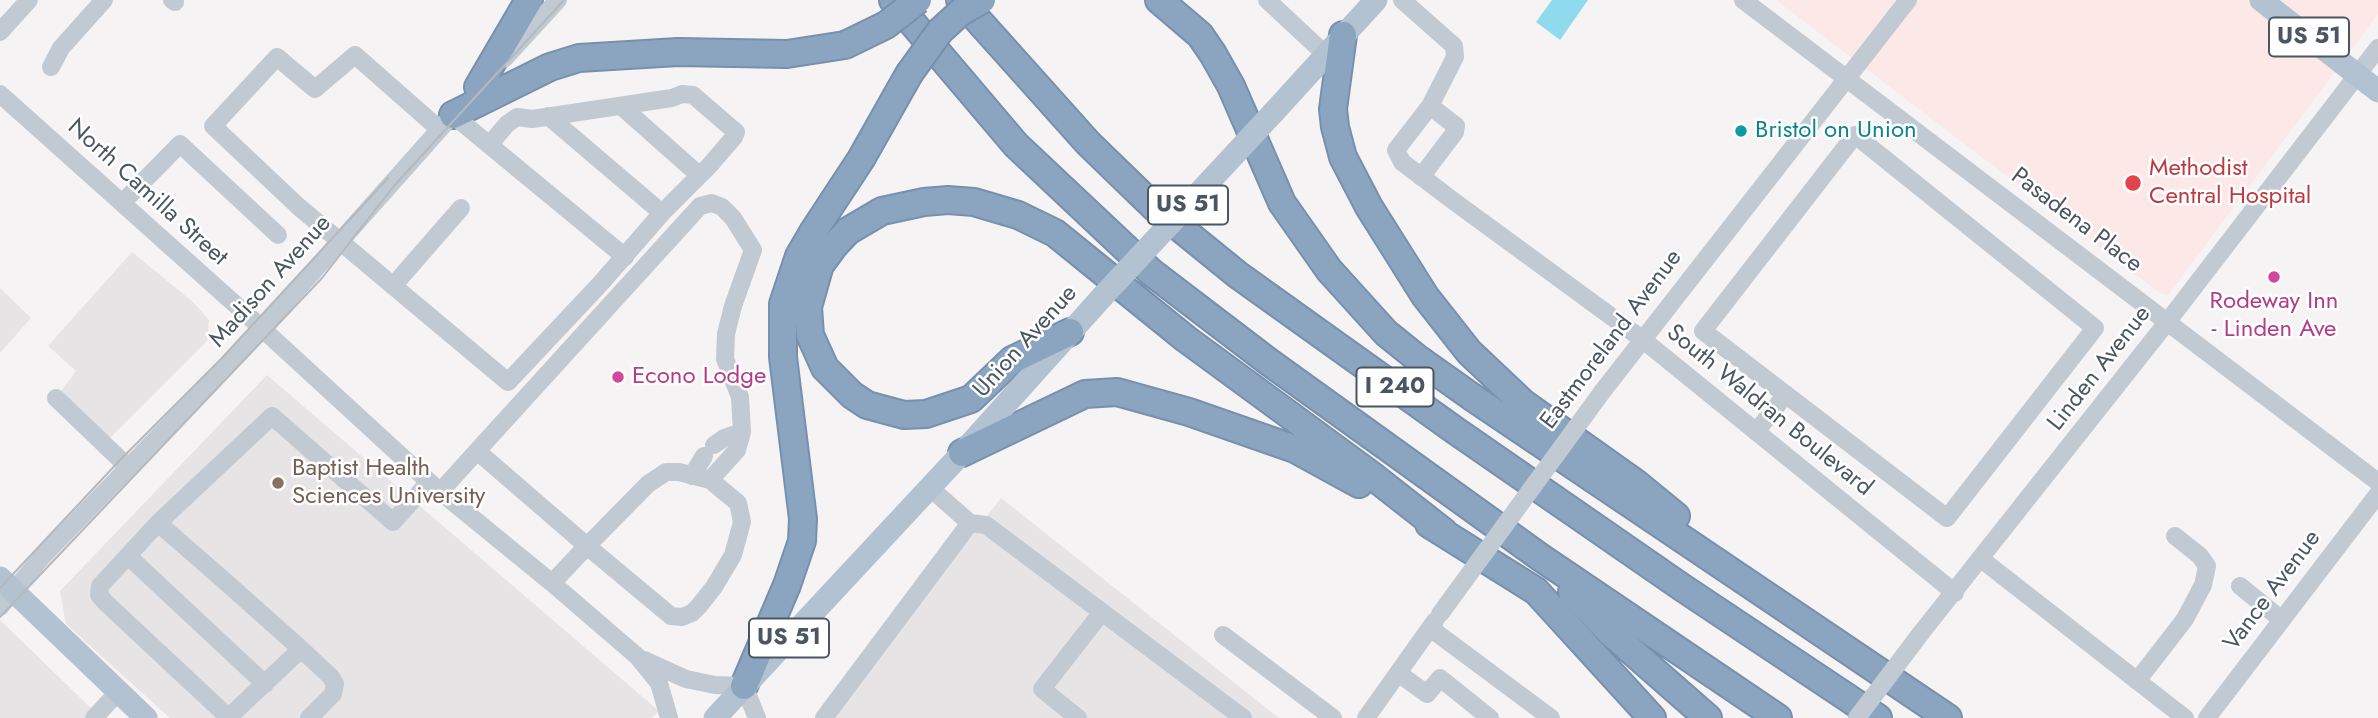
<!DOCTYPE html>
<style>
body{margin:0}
canvas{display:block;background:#f5f3f3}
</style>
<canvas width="2378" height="718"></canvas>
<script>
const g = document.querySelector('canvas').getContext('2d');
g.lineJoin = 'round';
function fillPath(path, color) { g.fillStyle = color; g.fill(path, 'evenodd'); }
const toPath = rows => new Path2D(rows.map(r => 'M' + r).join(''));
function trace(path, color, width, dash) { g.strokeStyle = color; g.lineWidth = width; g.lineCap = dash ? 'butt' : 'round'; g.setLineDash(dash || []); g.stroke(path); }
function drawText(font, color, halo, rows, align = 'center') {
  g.font = font + ' Jost,sans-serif'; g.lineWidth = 5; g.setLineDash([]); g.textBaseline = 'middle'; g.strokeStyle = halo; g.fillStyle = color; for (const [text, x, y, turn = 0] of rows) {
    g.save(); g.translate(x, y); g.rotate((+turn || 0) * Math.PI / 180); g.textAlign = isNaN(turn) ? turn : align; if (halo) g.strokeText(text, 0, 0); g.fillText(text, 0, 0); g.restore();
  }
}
const education = toPath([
 [132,252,193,302,209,320,207,341,107,441,56,398,76,371,48,346],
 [0,288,31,318,0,353],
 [267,375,659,711,652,718,170,718,66,624,60,591],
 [1001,498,1279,718,831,718],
 [0,620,95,712,89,718,0,718]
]);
const medical = toPath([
 [1776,0,2378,0,2378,14,2168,295,2160,293]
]);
const water = toPath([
 [1552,0,1588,0,1560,40,1536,22]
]);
const minor = toPath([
 [172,0,175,2],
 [1267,0,1326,55],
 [1402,0,1454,46,1455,57,1430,106],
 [1743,0,2378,482],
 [0,32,29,0],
 [504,59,558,0],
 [51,67,61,48,104,0],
 [0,94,255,322,437,489,552,583,638,657,659,683,669,718],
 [621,106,699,175],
 [453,115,625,257],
 [548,116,662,213],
 [439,129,355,55,315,89,277,57,213,126,299,207,508,382,601,283,662,213,710,165,734,137,736,132,693,95,682,94,672,98,532,119,517,117,507,124,490,144],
 [1855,135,2095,328,1947,518,1703,331,1855,135],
 [1421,177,1455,132,1456,126,1430,106,1396,150,1402,162,1439,190,1448,197,1642,339,1955,593],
 [122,203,180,144,278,235],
 [393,286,461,208],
 [1602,392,1908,0],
 [56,398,128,467],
 [1756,432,1786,394],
 [714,445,724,438,742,432],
 [692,476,704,456],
 [929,487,970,523,986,525,1243,718],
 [440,492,477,451],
 [158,523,272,416,393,522,429,482],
 [128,556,265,684],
 [1981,559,2185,718],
 [552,583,587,546,671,616,682,617,692,613,699,606,714,587,733,555,742,522,738,503,710,480,737,450,742,432,740,397,725,359,726,334,733,306,753,250,733,218,722,207,712,203,700,206,477,451,587,546,648,484,666,472,679,472,710,480],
 [2240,586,2282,620],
 [0,607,42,557,262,329,447,121],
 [1430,628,1551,718],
 [1921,633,2168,321,2378,48],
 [1223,635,1333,718],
 [301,649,230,716,226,715,105,602,99,595,100,586,158,523,219,576,301,649,331,677,335,684,333,694,309,718],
 [644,660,686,679,715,685,744,686,757,718],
 [1398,673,1427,694,1440,678,1490,718],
 [2137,681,2185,619,2203,585,2207,566,2200,556,2175,536],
 [94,718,118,692],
 [824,718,970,523],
 [1078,718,1042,689,1102,612],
 [1366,718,1435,621],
 [2207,718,2378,494]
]);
const major = toPath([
 [2261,0,2378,91],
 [1273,113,1376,0],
 [0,578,146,718],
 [715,718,962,453,1103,296]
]);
const highway = toPath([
 [893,0,1016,145,1151,272,1269,362,1540,557,1778,718],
 [960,0,1088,143,1153,206,1238,275,1456,431,1683,588,1878,718],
 [1159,0,1200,35,1213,54,1231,86,1282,203,1329,270,1386,333,1417,358,1472,397,1948,718],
 [1343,35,1333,109,1335,127,1343,157,1369,207,1425,296,1469,352,1523,403,1637,484,1676,516],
 [478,87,529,0],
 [453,115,550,67,579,58,678,52,787,54,845,45],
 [1070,332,1012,360,971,399,926,414,904,415,867,405,852,395,825,368,810,335,808,307,820,265,834,246,848,231,882,211,924,202,948,200,974,202,1018,215,1055,233,1186,339,1370,474,1444,532],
 [962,453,1085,394,1117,392,1189,412,1295,449,1359,484],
 [1429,524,1536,591,1652,718],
 [1572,592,1611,633,1708,718],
 [744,686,787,585,802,541,803,519,783,357,783,304,799,256,813,232,861,159,909,74]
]);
const tram = toPath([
 [0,588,121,459,221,359,388,178],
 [0,617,322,278,393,187,564,0]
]);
const minorBridge = toPath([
 [1440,614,1602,392],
 [1857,718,1921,633]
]);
const majorBridge = toPath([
 [1103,296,1273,113]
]);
const highwayBridge = toPath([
 [845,45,886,25,918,0],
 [909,74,940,31,962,11,982,0]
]);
const markers = [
 [1741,131,7,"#0f9aa8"],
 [2133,183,9,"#e0444e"],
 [2274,277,7,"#d1479c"],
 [618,377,7,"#d1479c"],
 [278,483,7,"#8d6e63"]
];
const shields = [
 [2309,37,80],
 [1188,205,80],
 [1395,387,77],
 [789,638,80]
];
const shieldNames = [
 ["US 51",2309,37],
 ["US 51",1188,205],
 ["I 240",1395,387],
 ["US 51",789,638]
];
const cultureNames = [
 ["Bristol on Union",1755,131]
];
const healthNames = [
 ["Methodist",2149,169],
 ["Central Hospital",2149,197]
];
const streetNames = [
 ["North Camilla Street",147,193,42],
 ["Pasadena Place",2076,221,37],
 ["Madison Avenue",271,282,-48],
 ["Eastmoreland Avenue",1612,340,-53],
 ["Union Avenue",1026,342,-48],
 ["Linden Avenue",2100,369,-52],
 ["South Waldran Boulevard",1769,411,39],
 ["Vance Avenue",2273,591,-53]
];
const hotelNames = [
 ["Rodeway Inn",2274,302],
 ["- Linden Ave",2274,330],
 ["Econo Lodge",632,377,"left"]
];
const educationNames = [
 ["Baptist Health",292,469],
 ["Sciences University",292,497]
];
fillPath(education, '#e6e4e5');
fillPath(medical, '#fce8e6');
fillPath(water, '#90daee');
trace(highway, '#7690ad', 30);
trace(minor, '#c1cad2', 18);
trace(major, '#b3c2d1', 23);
trace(highway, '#8ba5c1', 26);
trace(tram, '#b5b8bd', 2);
trace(highwayBridge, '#7690ad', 30, []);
trace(minorBridge, '#c1cad2', 18);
trace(majorBridge, '#b3c2d1', 23);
trace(highwayBridge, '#8ba5c1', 26);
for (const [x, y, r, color] of markers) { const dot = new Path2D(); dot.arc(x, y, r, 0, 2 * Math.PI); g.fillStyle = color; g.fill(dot); trace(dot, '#fff', 2.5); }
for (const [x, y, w] of shields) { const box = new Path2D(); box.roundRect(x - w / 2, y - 19.5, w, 39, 5); g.fillStyle = '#fff'; g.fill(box); trace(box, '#4a5661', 2); }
drawText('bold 23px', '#4a5661', null, shieldNames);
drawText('24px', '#0d838f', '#fff', cultureNames, 'left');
drawText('24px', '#be3a42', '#fff', healthNames, 'left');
drawText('24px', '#4a5661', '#fff', streetNames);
drawText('24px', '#b23c85', '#fff', hotelNames);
drawText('24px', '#785e54', '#fff', educationNames, 'left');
</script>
